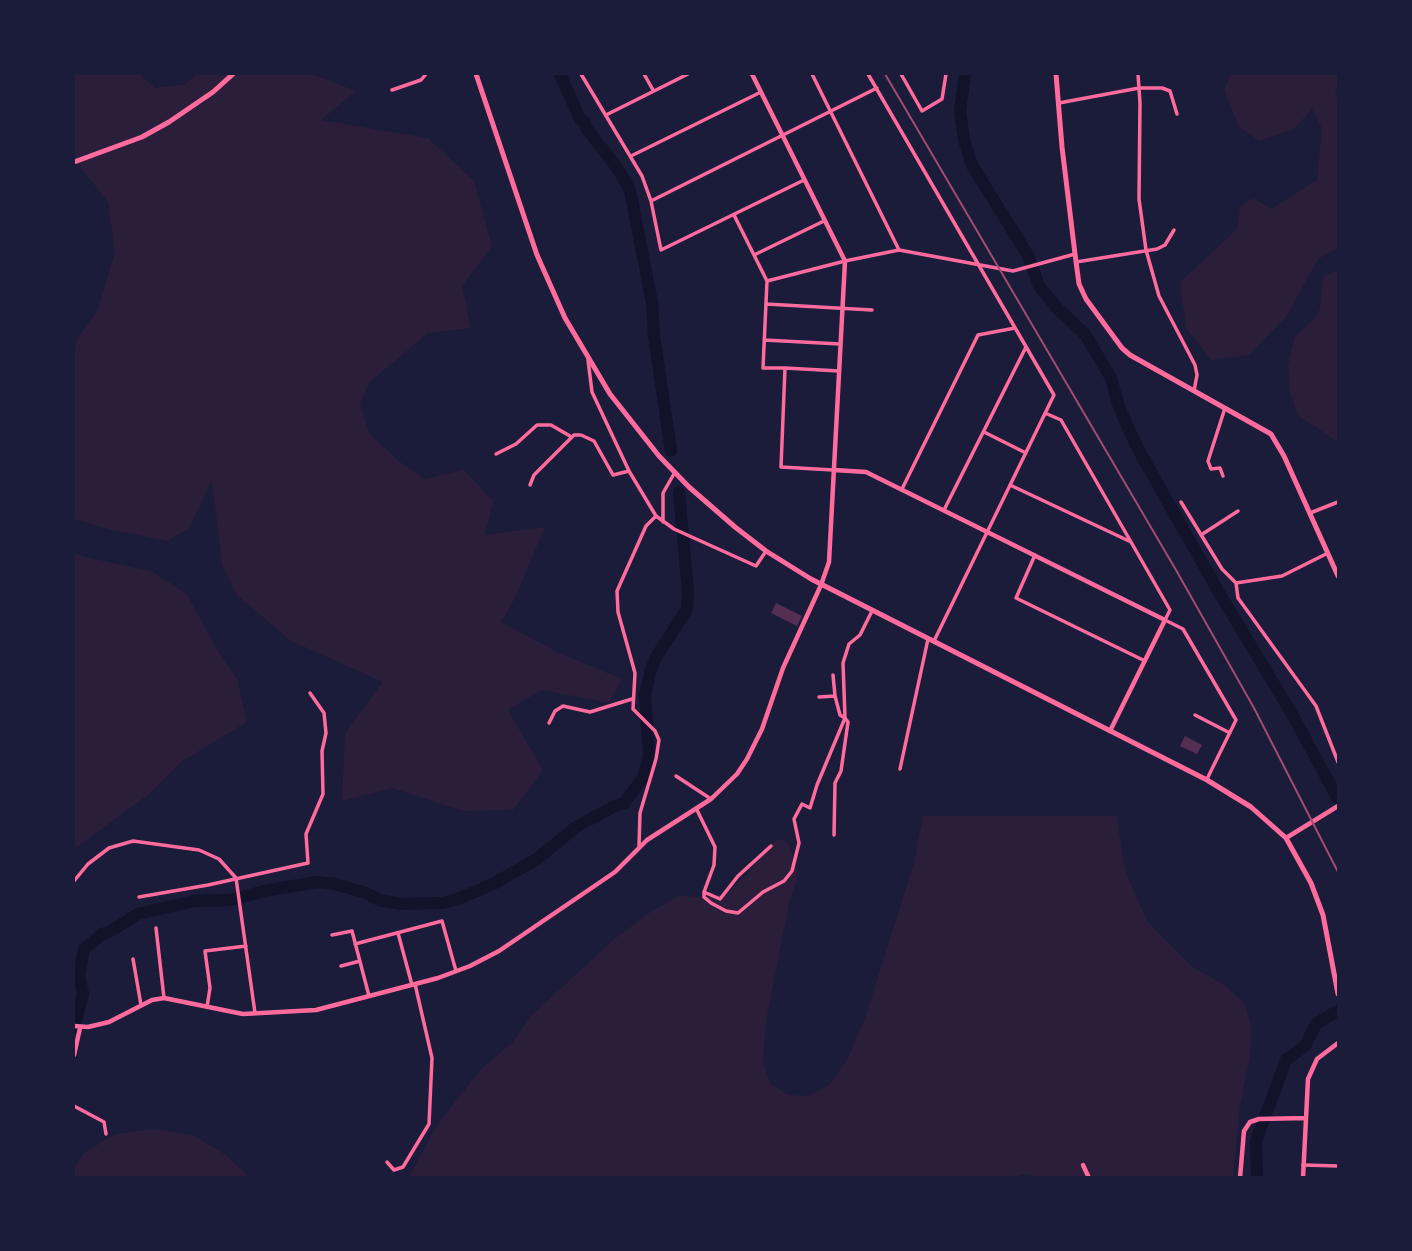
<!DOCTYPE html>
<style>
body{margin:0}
#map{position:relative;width:1412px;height:1251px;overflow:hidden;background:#1b1b3a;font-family:"Noto Sans",sans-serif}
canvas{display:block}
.frame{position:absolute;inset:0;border:75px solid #1b1b3a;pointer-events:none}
</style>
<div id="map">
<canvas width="1412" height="1251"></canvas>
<div class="frame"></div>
</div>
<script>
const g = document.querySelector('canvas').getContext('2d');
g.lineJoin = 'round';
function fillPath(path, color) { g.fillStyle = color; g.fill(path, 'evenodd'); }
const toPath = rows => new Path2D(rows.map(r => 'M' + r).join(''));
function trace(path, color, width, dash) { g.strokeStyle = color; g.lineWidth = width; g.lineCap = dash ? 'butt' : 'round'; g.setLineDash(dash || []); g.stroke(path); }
const green = toPath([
 [74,74,140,74,155,88,186,84,197,74,312,74,356,91,321,120,428,138,474,181,492,246,462,286,471,328,428,333,369,383,360,405,370,434,400,462,425,479,464,470,493,501,485,535,545,527,514,600,501,622,559,653,622,679,609,703,542,690,508,710,543,770,513,810,463,811,392,788,342,801,345,733,383,682,291,641,237,595,222,564,212,480,189,528,168,541,112,530,74,519,74,355,77,339,97,312,115,253,108,202,85,173,74,163],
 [1231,74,1338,74,1338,87,1335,93,1338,98,1338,248,1318,259,1287,316,1249,355,1211,360,1186,328,1180,282,1237,229,1240,207,1253,198,1271,209,1317,180,1322,129,1312,109,1294,129,1259,141,1239,127,1224,90],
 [1338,270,1338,442,1298,415,1290,392,1288,365,1295,336,1313,320,1320,309,1323,277],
 [74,552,82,556,153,572,187,594,216,648,237,679,247,722,181,762,148,795,74,849],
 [923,816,1117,816,1123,860,1129,880,1147,921,1191,966,1224,985,1243,1001,1247,1011,1251,1028,1250,1057,1240,1106,1233,1177,1036,1178,1030,1174,1019,1175,1017,1178,408,1178,439,1122,482,1068,512,1043,531,1016,613,940,649,913,679,896,712,897,731,889,749,873,762,853,778,839,787,842,791,849,796,865,797,878,789,903,766,1022,763,1062,770,1084,789,1095,809,1096,829,1085,847,1060,865,1018,914,863],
 [154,1129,193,1135,226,1155,249,1177,74,1177,74,1168,85,1152,115,1134]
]);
const river = toPath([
 [560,74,580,119,584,121,587,129,618,169,630,190,652,303,654,336,671,451],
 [965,74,960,111,964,140,972,165,1029,257,1039,286,1057,308,1085,334,1111,378,1119,407,1138,449,1217,589,1292,714,1338,799],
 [74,1028,83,994,79,975,84,949,102,934,109,932,138,914,194,901,231,900,268,890,318,882,335,884,366,893,379,900,401,904,443,903,458,899,495,883,537,859,576,827,613,807,624,803,643,778,649,755,645,695,651,669,656,657,687,609,688,592,679,492],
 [1257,1178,1256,1141,1286,1060,1305,1046,1316,1024,1337,1011]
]);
const building = toPath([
 [776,603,802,616,797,626,771,613],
 [1185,736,1202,745,1197,754,1180,746]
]);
const minor = toPath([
 [581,74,642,176,651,201,661,250,804,180],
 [644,74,653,90],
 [812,74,899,250],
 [868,74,1054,395,934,641],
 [901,74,922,111,942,99,946,74],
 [1138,74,1140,103,1139,199,1146,250,1159,296,1195,365,1197,375,1194,391],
 [392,90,421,80,426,74],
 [1059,103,1139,88,1162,88,1170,91,1177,114],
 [606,115,688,74],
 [631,156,761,92],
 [651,201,877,88],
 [734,215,767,281,763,368,785,368,781,467,833,470],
 [754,255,824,221],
 [1076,262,1157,249,1165,245,1174,230],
 [767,281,845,261,899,250,1013,271,1075,254],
 [766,304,872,310],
 [764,340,840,344],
 [588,360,592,392,629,471,656,516,674,529,756,566,766,551],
 [785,368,839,371],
 [1045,413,1061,420,1170,610,1165,620,1183,629,1236,720,1207,779],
 [984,432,1026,453],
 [496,454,516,444,537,425,551,425,570,436],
 [1223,476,1220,468,1211,469,1208,461,1225,408],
 [530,485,534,475,574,435,581,435,594,441,613,475,629,471],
 [1010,485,1129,541],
 [902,489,978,335,1015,328],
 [1181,502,1222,569,1236,583,1238,598,1316,706,1338,762],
 [944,510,1026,347],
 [1310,513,1338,502],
 [663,522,663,493,675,472],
 [1201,535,1238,511],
 [1035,555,1016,598,1145,661],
 [1236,583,1282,576,1328,553],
 [833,675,835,696],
 [1195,715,1230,733],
 [549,723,555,711,563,706,590,712,632,699],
 [900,769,928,639],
 [676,776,711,799],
 [697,810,715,847,714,865,704,892,720,899,738,876,771,846],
 [834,835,835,783,841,771,848,722,845,718,843,663,849,644,860,635,872,611],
 [639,846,640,813,656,759,659,740,655,731,633,709,635,673,618,612,617,591,646,526,656,516],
 [74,881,88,864,109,848,133,841,199,850,219,859,236,878,255,1013],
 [704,892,704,897,711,903,726,911,738,913,763,892,784,881,792,871,799,843,794,819,802,804,810,808,817,785,845,718,840,715,835,696,819,697],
 [139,897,208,885,308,863,306,834,323,794,322,751,326,733,324,713,310,693],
 [156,928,164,998],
 [398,933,412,985],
 [332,935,352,931,369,996],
 [355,944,442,921,456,971],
 [133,959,141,1005],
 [341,966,360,961],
 [207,1007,210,988,205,951,246,946],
 [74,1106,104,1122,106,1134],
 [387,1162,394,1170,403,1167,429,1124,432,1058,415,984],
 [1303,1165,1338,1166]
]);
const tertiary = toPath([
 [834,470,866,472,1165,620,1110,731],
 [1286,838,1338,806],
 [74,1026,88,1027,109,1022,152,1000,164,998,243,1014,316,1010,438,978,470,966,499,951,615,872,647,840,711,799,737,774,747,759,762,729,783,668,821,585,829,562,845,261,752,74],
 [74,1055,80,1028],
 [1083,1165,1089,1178],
 [1240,1178,1244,1131,1250,1122,1259,1119,1305,1118],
 [1303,1178,1308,1079,1317,1059,1338,1043]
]);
const primary = toPath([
 [476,74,537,255,565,318,610,394,659,456,689,487,735,527,766,551,811,579,1207,780,1251,807,1286,838,1311,883,1323,915,1338,994],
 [1056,74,1062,147,1075,254,1079,284,1086,299,1122,348,1130,355,1271,434,1284,456,1338,576],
 [74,162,142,137,169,122,213,92,233,74]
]);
const rail = toPath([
 [885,74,1176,570,1254,708,1338,872]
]);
fillPath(green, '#2a1e3b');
trace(river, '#12122b', 12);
fillPath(building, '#542f53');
trace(minor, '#ff6b9d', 3.5);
trace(tertiary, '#ff6b9d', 4.5);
trace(primary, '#ff6b9d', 5);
trace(rail, '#a44b75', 2);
</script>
